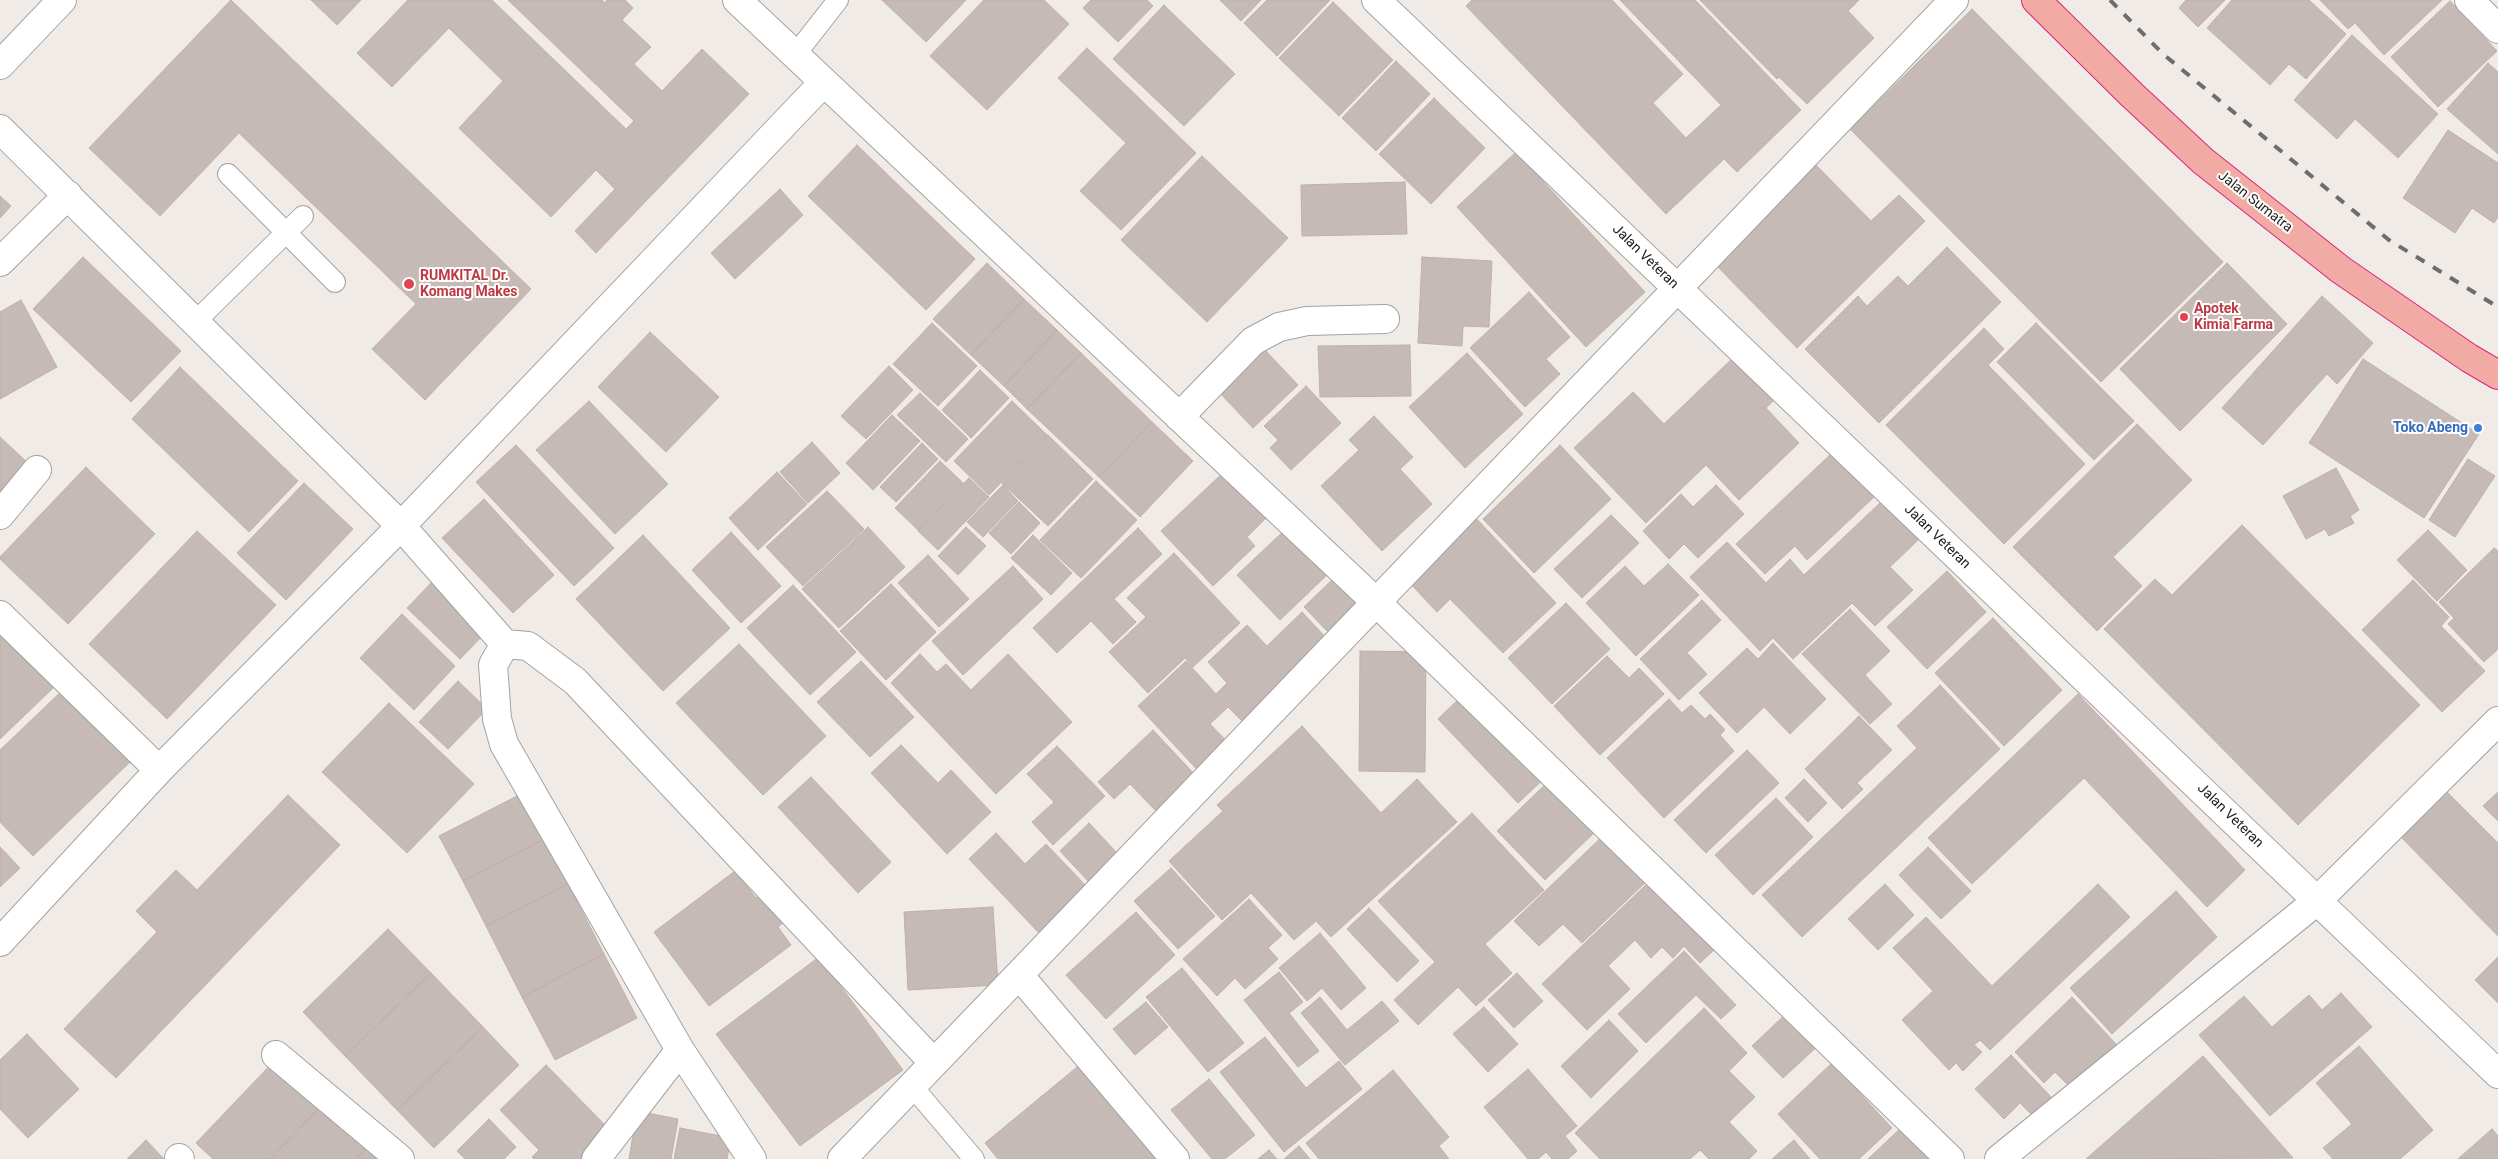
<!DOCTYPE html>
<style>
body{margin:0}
canvas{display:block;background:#f0ebe6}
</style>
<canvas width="2498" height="1159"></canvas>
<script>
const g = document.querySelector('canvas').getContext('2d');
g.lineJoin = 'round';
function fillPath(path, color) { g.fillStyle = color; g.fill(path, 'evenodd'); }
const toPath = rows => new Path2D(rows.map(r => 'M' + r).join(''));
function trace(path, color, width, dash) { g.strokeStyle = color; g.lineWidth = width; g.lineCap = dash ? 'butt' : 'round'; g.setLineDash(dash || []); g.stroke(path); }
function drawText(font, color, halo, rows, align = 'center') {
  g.font = font + ' Roboto,sans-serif'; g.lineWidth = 4; g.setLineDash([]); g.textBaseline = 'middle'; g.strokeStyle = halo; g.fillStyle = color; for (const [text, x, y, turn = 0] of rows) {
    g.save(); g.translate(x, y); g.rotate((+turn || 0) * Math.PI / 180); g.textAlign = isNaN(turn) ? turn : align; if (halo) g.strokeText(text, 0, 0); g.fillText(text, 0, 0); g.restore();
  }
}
const building = toPath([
 [231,0,531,289,425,400,372,349,416,304,239,133,160,216,89,148,231,0],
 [311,0,361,0,337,25,311,0],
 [408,0,492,0,626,129,634,121,508,0,602,0,605,3,607,0,625,0,633,8,622,20,651,47,634,64,662,91,702,49,749,94,596,253,575,231,615,189,596,170,551,217,459,128,503,81,449,28,392,87,357,53,408,0],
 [882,0,966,0,926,42,882,0],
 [984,0,1044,0,1069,24,987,110,930,56,984,0],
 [1091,0,1147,0,1153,6,1118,42,1083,8,1091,0],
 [1220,0,1261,0,1241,21,1220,0],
 [1267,0,1330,0,1277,56,1244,23,1267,0],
 [1472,0,1612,0,1683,74,1653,103,1686,138,1721,105,1620,0,1695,0,1801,110,1737,172,1724,159,1666,214,1466,6,1472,0],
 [1700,0,1859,0,1848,11,1874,38,1807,104,1779,77,1777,79,1700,0],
 [2186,0,2225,0,2198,27,2179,8,2186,0],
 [2232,0,2309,0,2346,34,2306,79,2289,64,2270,85,2207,28,2232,0],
 [2320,0,2442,0,2384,55,2355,23,2348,29,2320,0],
 [2450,1,2497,51,2438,107,2391,57,2450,1],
 [1333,2,1393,60,1339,116,1279,58,1333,2],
 [1164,5,1235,74,1184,126,1113,59,1164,5],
 [1972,9,2223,262,2101,382,1850,129,1972,9],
 [2352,35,2438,114,2398,158,2355,119,2337,139,2294,100,2352,35],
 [1087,48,1196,153,1121,230,1080,191,1126,143,1058,78,1087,48],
 [1396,61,1430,94,1376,151,1342,118,1396,61],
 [2488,63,2498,72,2498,154,2447,109,2488,63],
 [1434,98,1485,148,1431,204,1379,154,1434,98],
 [2448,130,2498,163,2498,217,2494,223,2472,208,2455,233,2403,198,2448,130],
 [857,145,975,259,926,310,808,196,857,145],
 [1516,152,1645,292,1586,347,1457,207,1516,152],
 [1202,156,1288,238,1207,322,1121,240,1202,156],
 [1813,162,1871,221,1899,195,1925,221,1797,348,1713,262,1813,162],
 [1405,182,1407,234,1302,236,1301,185,1405,182],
 [780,189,803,215,735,279,711,253,780,189],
 [0,196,11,206,0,218,0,196],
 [1947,247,2001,302,1879,423,1805,349,1858,296,1867,306,1898,276,1908,286,1947,247],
 [83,257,181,351,131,402,33,309,83,257],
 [1422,257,1492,261,1489,327,1463,326,1462,346,1418,343,1422,257],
 [987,263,1024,299,971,355,933,319,987,263],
 [2227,263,2287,324,2180,431,2120,369,2227,263],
 [1529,292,1570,337,1546,359,1560,374,1525,407,1470,348,1529,292],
 [2322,296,2373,343,2337,384,2327,374,2263,445,2222,408,2322,296],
 [1024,299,1057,330,1004,386,971,355,1024,299],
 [21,300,57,367,0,399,0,312,21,300],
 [932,323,977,366,938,406,893,364,932,323],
 [2036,323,2134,421,2094,460,1997,362,2036,323],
 [1984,328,2004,349,1988,365,2085,464,2004,544,1886,425,1984,328],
 [1057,330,1081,353,1027,409,1004,386,1057,330],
 [650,332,719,397,666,452,598,387,650,332],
 [1410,345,1411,396,1320,397,1318,346,1410,345],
 [1264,349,1298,385,1253,428,1219,392,1264,349],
 [1081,353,1152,422,1099,477,1027,409,1081,353],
 [1467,353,1523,414,1465,468,1409,407,1467,353],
 [1735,356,1775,399,1766,408,1799,443,1739,500,1706,465,1646,523,1574,448,1633,392,1664,424,1735,356],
 [2363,359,2479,434,2424,518,2309,443,2363,359],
 [889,366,913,390,866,439,841,416,889,366],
 [180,367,298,481,249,532,132,419,180,367],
 [980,370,1009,398,971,438,942,410,980,370],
 [1306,386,1341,423,1291,470,1270,448,1278,440,1264,426,1306,386],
 [920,393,968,439,946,462,897,415,920,393],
 [589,401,668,484,615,534,536,450,589,401],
 [1012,401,1047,435,989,495,954,461,1012,401],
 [892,415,920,441,873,490,846,463,892,415],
 [1374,416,1413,457,1400,469,1432,504,1382,551,1321,486,1359,450,1349,440,1374,416],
 [1152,422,1193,461,1140,517,1099,477,1152,422],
 [2137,424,2192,480,2113,557,2142,586,2097,631,2013,547,2137,424],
 [1048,435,1093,479,1048,526,1002,483,1048,435],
 [0,437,31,466,0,498,0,437],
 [812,442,840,473,808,503,780,472,812,442],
 [922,443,938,459,896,502,880,487,922,443],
 [516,445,614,548,574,586,476,482,516,445],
 [1560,445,1611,499,1534,573,1483,519,1560,445],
 [1833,452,1875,496,1807,560,1795,546,1765,574,1736,544,1833,452],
 [2468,459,2495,476,2455,537,2429,520,2468,459],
 [940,461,963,483,918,530,895,508,940,461],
 [86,467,155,534,68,624,0,559,0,557,86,467],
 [2336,468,2359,510,2350,516,2354,523,2329,536,2325,529,2306,539,2283,496,2336,468],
 [1225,471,1268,516,1247,537,1255,546,1213,586,1161,531,1225,471],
 [777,472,807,504,758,550,729,518,777,472],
 [969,478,989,497,938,550,918,531,969,478],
 [1096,481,1137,520,1081,578,1040,540,1096,481],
 [304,483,353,529,286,600,237,553,304,483],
 [1003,485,1018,501,983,537,967,522,1003,485],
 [1716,485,1744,514,1698,558,1684,544,1669,559,1643,531,1681,494,1693,507,1716,485],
 [827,491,864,529,803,586,766,547,827,491],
 [484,499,554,575,513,613,442,538,484,499],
 [1019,502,1040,523,1011,554,989,533,1019,502],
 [1881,502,1918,540,1890,567,1913,590,1875,626,1852,603,1793,659,1773,638,1760,651,1690,577,1727,542,1766,583,1790,559,1804,575,1881,502],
 [1472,514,1556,603,1503,653,1450,599,1437,612,1405,578,1472,514],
 [1611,515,1639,543,1582,598,1554,569,1611,515],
 [2242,525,2420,705,2298,825,2104,629,2155,579,2172,595,2242,525],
 [868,527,905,567,839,628,802,589,868,527],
 [966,527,986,546,958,575,938,556,966,527],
 [1138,528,1162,554,1114,599,1136,622,1113,644,1091,621,1057,653,1033,628,1138,528],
 [1287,528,1329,573,1280,620,1237,575,1287,528],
 [2428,530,2467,570,2437,601,2397,560,2428,530],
 [197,531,276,605,167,719,89,644,197,531],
 [731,532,781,586,741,623,692,570,731,532],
 [643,535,730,628,663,691,576,599,643,535],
 [1033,535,1072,573,1051,595,1011,558,1033,535],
 [2494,548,2498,551,2498,649,2484,662,2448,624,2454,618,2439,602,2494,548],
 [1174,553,1240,623,1193,667,1185,658,1148,693,1109,652,1146,617,1127,598,1174,553],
 [928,555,969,599,939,627,898,583,928,555],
 [1668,564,1699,595,1636,656,1586,603,1625,566,1644,586,1668,564],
 [1013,566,1043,599,963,675,932,641,1013,566],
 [1947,571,1986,612,1927,669,1887,627,1947,571],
 [1336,576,1359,600,1327,631,1304,607,1336,576],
 [434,580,487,631,460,659,407,608,434,580],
 [2413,580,2449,617,2441,626,2485,671,2442,712,2362,630,2413,580],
 [891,584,936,632,886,680,840,631,891,584],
 [793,585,856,652,810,695,747,628,793,585],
 [1702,600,1721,620,1687,653,1707,674,1679,700,1640,659,1702,600],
 [1566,603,1610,649,1552,704,1508,658,1566,603],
 [1850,609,1890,651,1865,675,1892,704,1870,724,1802,654,1850,609],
 [1302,612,1328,640,1242,721,1228,707,1210,724,1234,749,1204,777,1138,706,1186,661,1216,694,1227,683,1208,662,1247,625,1267,646,1302,612],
 [402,614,455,666,414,710,360,658,402,614],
 [1993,618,2062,690,2004,746,1935,673,1993,618],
 [0,634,53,688,0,739,0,634],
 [1773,643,1826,699,1790,734,1764,707,1737,733,1699,693,1747,648,1758,659,1773,643],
 [739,644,826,736,763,795,676,703,739,644],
 [1360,651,1426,652,1425,772,1359,771,1360,651],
 [920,654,937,672,946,664,971,690,1008,654,1072,722,996,794,891,683,920,654],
 [1607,656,1629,678,1639,668,1664,694,1600,755,1554,706,1607,656],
 [861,661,914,717,870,757,817,702,861,661],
 [458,681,487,709,448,749,419,722,458,681],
 [1940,685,2000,749,1802,937,1762,895,1917,748,1897,726,1940,685],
 [66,687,134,758,33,856,0,822,0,750,66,687],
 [1466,692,1547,776,1518,803,1438,719,1466,692],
 [2078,694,2245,870,2207,907,2084,778,1972,884,1928,838,2078,694],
 [1669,699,1682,713,1691,705,1705,719,1710,714,1725,730,1720,735,1734,751,1664,818,1607,758,1669,699],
 [389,703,474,784,407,853,322,772,389,703],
 [1859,716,1892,750,1857,783,1863,789,1842,809,1805,769,1859,716],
 [1302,726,1381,813,1417,779,1457,822,1331,937,1316,921,1294,940,1251,893,1222,920,1169,861,1223,811,1217,805,1302,726],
 [1153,730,1197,777,1158,813,1130,784,1114,799,1098,782,1153,730],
 [901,745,938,783,951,770,991,812,947,854,871,773,901,745],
 [1057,746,1105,796,1053,845,1032,822,1054,802,1027,774,1057,746],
 [1747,750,1779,783,1706,853,1674,820,1747,750],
 [811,777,891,862,858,893,778,807,811,777],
 [1804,779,1827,803,1808,822,1785,798,1804,779],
 [1550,780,1598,829,1545,880,1497,831,1550,780],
 [2444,789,2498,843,2498,936,2398,834,2444,789],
 [2498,792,2498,821,2483,806,2498,792],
 [521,794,545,839,463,881,439,836,521,794],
 [288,795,340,845,116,1078,64,1029,157,932,136,911,176,870,197,890,288,795],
 [1776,798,1813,837,1753,895,1715,855,1776,798],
 [1472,813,1544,890,1485,944,1512,973,1476,1006,1458,987,1418,1025,1394,1000,1435,962,1378,901,1472,813],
 [1089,823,1118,854,1089,882,1060,851,1089,823],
 [1609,830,1652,876,1582,943,1563,924,1539,946,1514,921,1609,830],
 [996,833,1025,864,1046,844,1086,886,1038,932,969,859,996,833],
 [545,839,568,884,486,926,463,881,545,839],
 [0,847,20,868,0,887,0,847],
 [1928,847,1971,891,1941,919,1899,875,1928,847],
 [1171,868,1215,916,1178,949,1134,901,1171,868],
 [735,871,756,898,767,890,789,918,778,927,791,945,709,1006,654,932,735,871],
 [1651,880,1716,948,1700,963,1684,946,1673,958,1662,947,1651,958,1635,940,1608,966,1630,989,1587,1030,1542,984,1651,880],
 [568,884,604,954,522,997,486,926,568,884],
 [1885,884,1914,915,1878,950,1848,919,1885,884],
 [2098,884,2130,917,1990,1050,1980,1040,1974,1045,1982,1052,1963,1071,1956,1063,1949,1070,1902,1020,1933,991,1893,948,1926,917,1992,986,2098,884],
 [2176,891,2217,937,2112,1034,2070,988,2176,891],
 [1249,899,1282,935,1268,948,1278,959,1245,989,1235,978,1217,996,1183,959,1249,899],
 [993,907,998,985,908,990,904,912,993,907],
 [1369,908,1419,961,1397,982,1347,929,1369,908],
 [1136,912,1175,955,1106,1019,1066,975,1136,912],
 [388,929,431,973,345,1056,303,1012,388,929],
 [1320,933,1366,988,1341,1010,1322,988,1307,1001,1279,968,1320,933],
 [1684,951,1736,1005,1721,1019,1696,995,1646,1043,1618,1014,1684,951],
 [604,954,637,1018,555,1060,522,997,604,954],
 [819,957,903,1070,800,1146,716,1034,819,957],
 [2498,957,2498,1003,2475,980,2498,957],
 [1182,968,1244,1043,1208,1072,1146,997,1182,968],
 [1279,972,1303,1002,1289,1013,1319,1051,1298,1067,1244,1000,1279,972],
 [431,973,483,1027,397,1110,345,1056,431,973],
 [1517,973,1543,1001,1514,1028,1488,1000,1517,973],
 [2341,993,2372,1027,2270,1116,2199,1035,2244,996,2272,1027,2309,995,2322,1010,2341,993],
 [1320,997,1347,1030,1382,1001,1399,1021,1345,1065,1301,1013,1320,997],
 [2072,997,2116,1044,2070,1087,2055,1072,2044,1083,2015,1052,2072,997],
 [1146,1002,1168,1027,1135,1055,1113,1029,1146,1002],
 [1484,1007,1518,1044,1488,1072,1453,1034,1484,1007],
 [1704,1008,1747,1053,1729,1071,1755,1097,1729,1122,1757,1151,1749,1159,1709,1159,1700,1150,1690,1159,1600,1159,1575,1133,1704,1008],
 [1789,1011,1820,1044,1783,1078,1752,1046,1789,1011],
 [1609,1020,1638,1051,1591,1098,1561,1066,1609,1020],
 [483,1027,519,1065,434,1148,397,1110,483,1027],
 [27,1034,79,1089,28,1138,0,1109,0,1060,27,1034],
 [1265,1037,1306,1088,1339,1061,1362,1089,1284,1152,1220,1072,1265,1037],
 [2359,1046,2433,1130,2400,1159,2333,1159,2323,1148,2352,1124,2316,1083,2359,1046],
 [2011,1055,2054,1100,2035,1118,2020,1103,2004,1119,1975,1089,2011,1055],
 [2203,1056,2293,1158,2086,1159,2203,1056],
 [276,1059,322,1105,270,1159,213,1159,196,1143,276,1059],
 [1082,1063,1161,1159,998,1159,985,1143,1082,1063],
 [1832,1063,1892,1128,1859,1159,1820,1159,1778,1114,1832,1063],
 [546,1065,612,1132,585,1159,534,1159,532,1157,539,1150,500,1110,546,1065],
 [1528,1069,1577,1126,1565,1136,1577,1151,1568,1159,1552,1159,1546,1152,1538,1159,1528,1159,1484,1107,1528,1069],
 [1393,1070,1449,1137,1439,1146,1449,1159,1319,1159,1306,1143,1393,1070],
 [1209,1079,1255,1135,1225,1159,1212,1159,1171,1110,1209,1079],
 [322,1105,367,1147,356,1159,270,1159,322,1105],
 [637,1111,678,1119,671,1159,629,1159,637,1111],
 [489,1119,516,1147,504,1159,465,1159,457,1151,489,1119],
 [1903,1126,1934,1159,1868,1159,1903,1126],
 [680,1128,731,1138,727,1159,674,1159,680,1128],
 [2492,1129,2498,1136,2498,1159,2458,1159,2492,1129],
 [146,1140,164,1159,127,1159,146,1140],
 [1794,1140,1810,1159,1772,1159,1794,1140],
 [1299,1146,1310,1159,1284,1159,1299,1146],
 [367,1147,380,1159,356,1159,367,1147],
 [1269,1150,1277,1159,1258,1159,1269,1150]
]);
const service = toPath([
 [795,55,838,0],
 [228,174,335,282],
 [196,321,303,216],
 [912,1086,974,1159]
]);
const minor = toPath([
 [737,0,1376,602,1950,1159],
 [1376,0,2498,1074],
 [2469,0,2498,29],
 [0,65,62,0],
 [0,129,401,526,505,644,528,646,575,681,934,1063],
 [0,262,68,195],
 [1179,417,1253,341,1279,327,1307,321,1385,319],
 [0,515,37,470],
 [0,615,159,770],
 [505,644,493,665,497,719,504,744,680,1050,752,1159],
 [0,942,159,770,401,526,823,83],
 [1019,975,1175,1159],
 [276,1055,400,1159],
 [179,1158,180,1159],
 [596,1159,680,1050],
 [842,1159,1954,0],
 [1999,1159,2318,900,2498,721]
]);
const trunk = toPath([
 [2036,0,2131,94,2203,161,2341,270,2469,358,2498,375]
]);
const rail = toPath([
 [2110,0,2163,54,2389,240,2498,307]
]);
const markers = [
 [409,284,6,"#e0444e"],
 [2184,317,5,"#e0444e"],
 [2478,428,5,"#3f7fe0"]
];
const streetNames = [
 ["Jalan Sumatra",2255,202,38],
 ["Jalan Veteran",1645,257,44],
 ["Jalan Veteran",1937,537,44],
 ["Jalan Veteran",2230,816,44]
];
const healthNames = [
 ["RUMKITAL Dr.",420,276],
 ["Komang Makes",420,292],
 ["Apotek",2194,309],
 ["Kimia Farma",2194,325]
];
const shopNames = [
 ["Toko Abeng",2468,428]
];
fillPath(building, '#c5bab5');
trace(building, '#c2afa8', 1);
trace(service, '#a3a3a3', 22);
trace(minor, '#a3a3a3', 30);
trace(trunk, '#dd247f', 30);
trace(service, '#fff', 20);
trace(minor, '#fff', 28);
trace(trunk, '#f2aaa4', 28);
trace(rail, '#6d6d6d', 4, [10, 10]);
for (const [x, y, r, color] of markers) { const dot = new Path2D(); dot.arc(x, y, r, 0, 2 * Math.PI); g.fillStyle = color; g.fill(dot); trace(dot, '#fff', 2); }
drawText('14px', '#1f1f1f', '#fff', streetNames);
drawText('bold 14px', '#be3a42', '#fff', healthNames, 'left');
drawText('bold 14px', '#366cbe', '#fff', shopNames, 'right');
</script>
